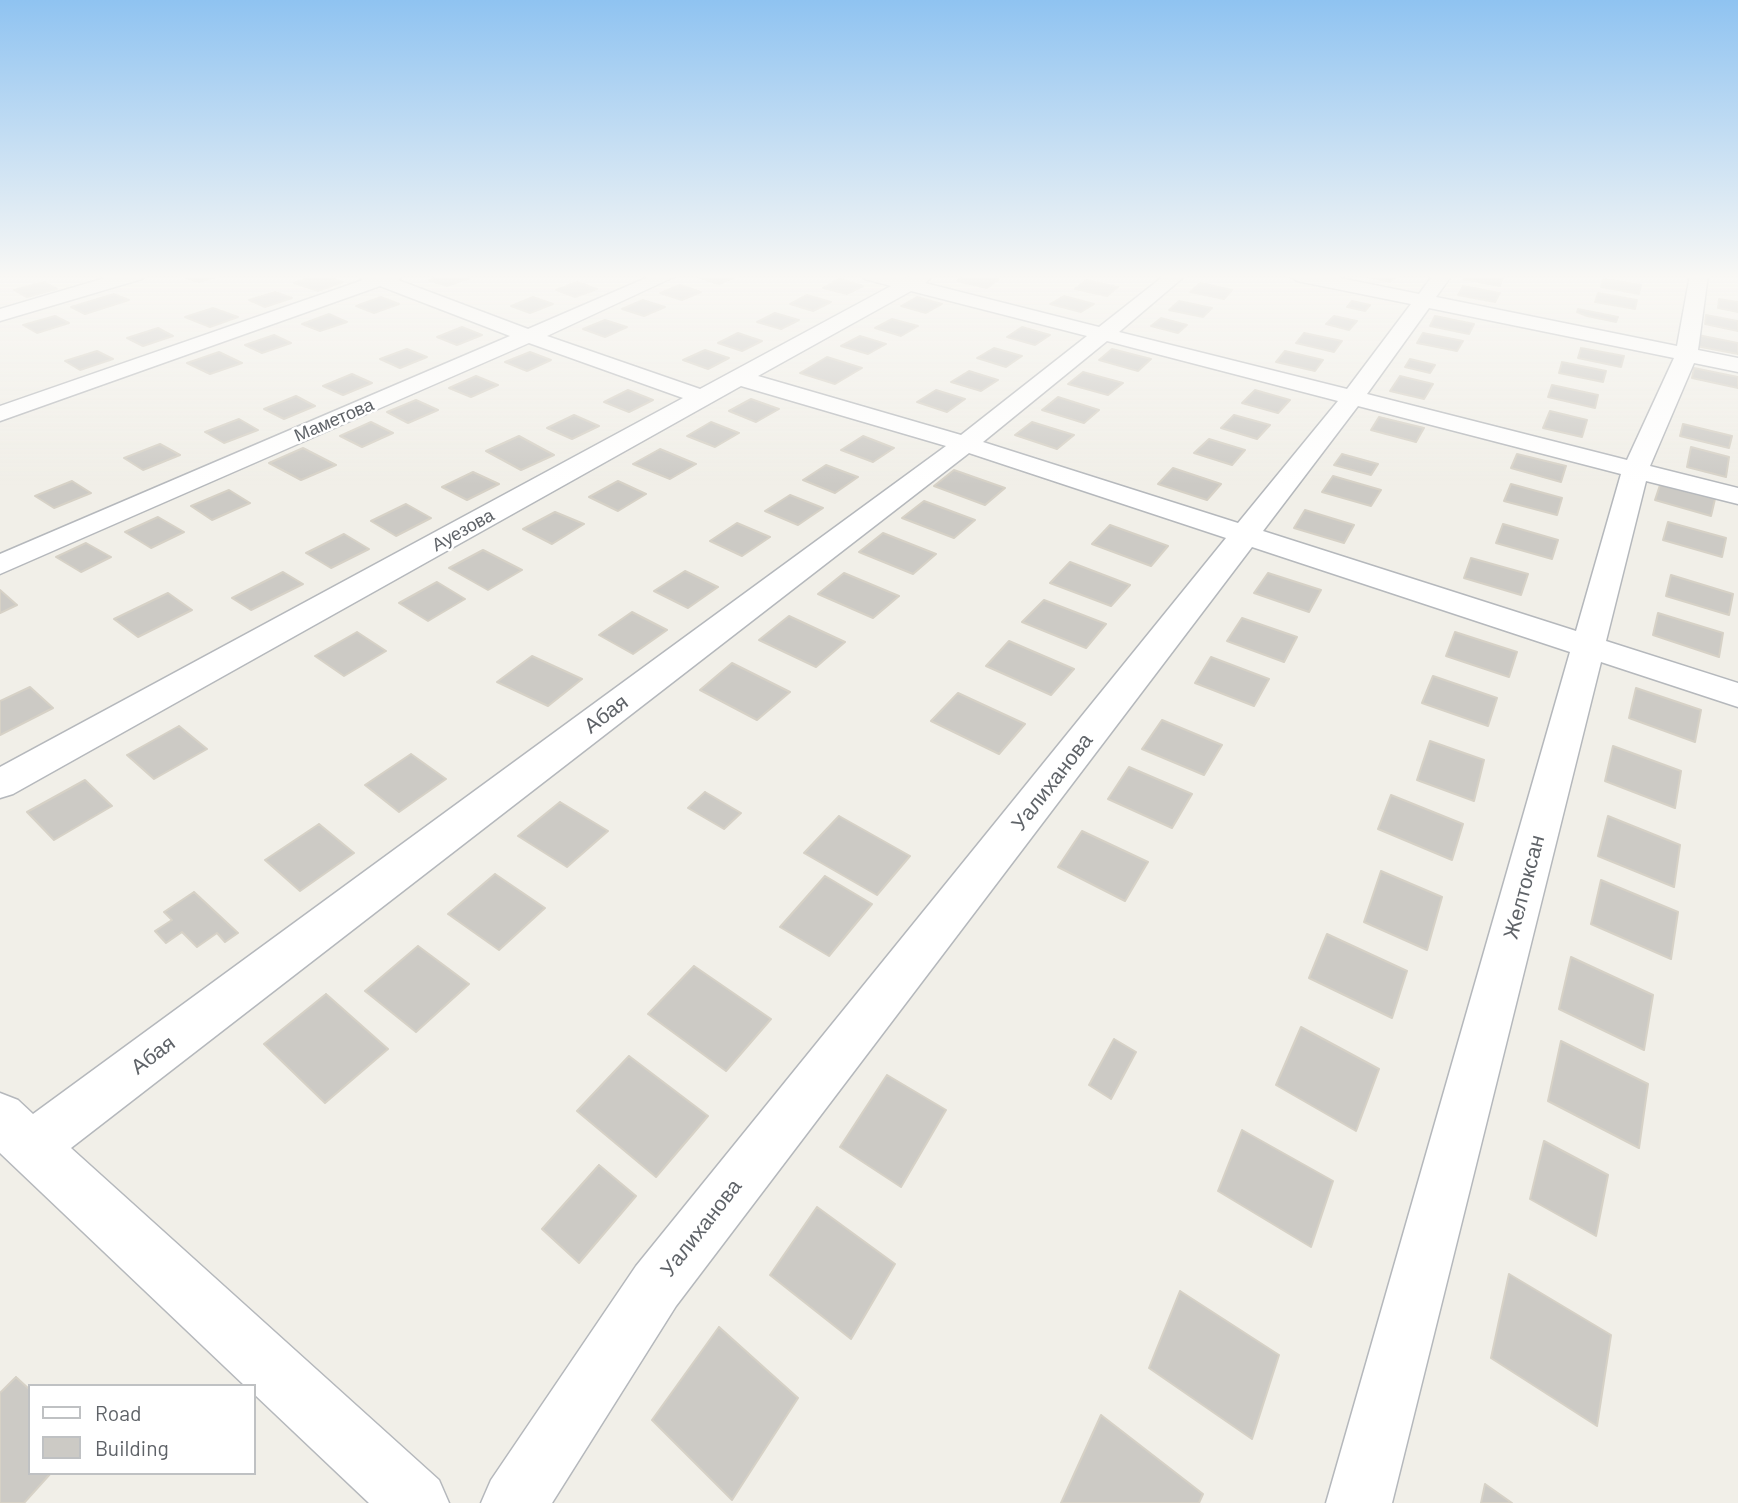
<!DOCTYPE html>
<meta charset="utf-8">
<style>
body{margin:0}
#map{position:relative;width:1738px;height:1503px;overflow:hidden;background:#f1efe8;font-family:Barlow,sans-serif}
canvas{display:block}
.legend{position:absolute;left:28px;top:1384px;width:228px;height:91px;box-sizing:border-box;background:#fff;border:2px solid #bfc1c3;margin:0;padding:9px 12px;list-style:none;font-size:21px;color:#5f6368}
.legend li{display:flex;align-items:center;gap:14px;height:35px}
.legend b{width:35px;border:2px solid #bfc1c3}
</style>
<div id="map">
<canvas width="1738" height="1503"></canvas>
<ul class="legend">
<li><b style="height:9px;background:#fff"></b>Road</li>
<li><b style="height:19px;background:#cccac5"></b>Building</li>
</ul>
</div>
<script>
const g = document.querySelector('canvas').getContext('2d');
g.lineJoin = 'round';
function fillPath(path, color) { g.fillStyle = color; g.fill(path, 'evenodd'); }
const toPath = rows => new Path2D(rows.map(r => 'M' + r).join(''));
function trace(path, color, width, dash) { g.strokeStyle = color; g.lineWidth = width; g.lineCap = dash ? 'butt' : 'round'; g.setLineDash(dash || []); g.stroke(path); }
function drawText(font, color, halo, rows, align = 'center') {
  g.font = font + ' Barlow,sans-serif'; g.lineWidth = 5; g.setLineDash([]); g.textBaseline = 'middle'; g.strokeStyle = halo; g.fillStyle = color; for (const [text, x, y, turn = 0] of rows) {
    g.save(); g.translate(x, y); g.rotate((+turn || 0) * Math.PI / 180); g.textAlign = isNaN(turn) ? turn : align; if (halo) g.strokeText(text, 0, 0); g.fillText(text, 0, 0); g.restore();
  }
}
const building = toPath([
 [178,275,221,275,199,282,178,275],
 [316,275,321,275,343,282,318,291,294,283,316,275],
 [442,275,461,275,470,278,447,286,429,280,442,275],
 [703,275,735,275,737,276,719,284,698,277,703,275],
 [967,275,980,275,999,279,987,288,957,281,967,275],
 [1361,275,1397,275,1390,282,1361,275],
 [1466,275,1490,275,1503,277,1500,286,1463,279,1466,275],
 [840,279,863,286,847,294,823,288,840,279],
 [1603,279,1641,285,1639,294,1601,287,1603,279],
 [1086,280,1118,287,1107,296,1075,289,1086,280],
 [44,282,57,289,27,297,14,290,44,282],
 [577,282,597,289,575,297,556,290,577,282],
 [1200,283,1232,290,1224,299,1190,292,1200,283],
 [680,285,701,292,682,300,660,293,680,285],
 [1463,286,1500,293,1495,302,1458,295,1463,286],
 [275,292,292,298,265,307,249,300,275,292],
 [1598,293,1637,300,1635,309,1595,302,1598,293],
 [114,294,129,300,85,314,71,307,114,294],
 [807,295,831,302,813,311,790,304,807,295],
 [1064,296,1094,304,1081,312,1050,304,1064,296],
 [381,297,399,304,374,313,356,306,381,297],
 [533,297,553,304,530,313,511,306,533,297],
 [917,297,942,304,926,313,901,306,917,297],
 [1719,299,1738,302,1738,312,1718,308,1719,299],
 [643,300,665,307,644,316,622,309,643,300],
 [1179,301,1212,308,1203,317,1169,310,1179,301],
 [1352,301,1370,305,1365,311,1347,307,1352,301],
 [213,308,238,317,210,327,185,317,213,308],
 [1578,309,1618,317,1616,322,1587,316,1577,312,1578,309],
 [775,313,799,320,781,329,757,322,775,313],
 [329,314,347,322,320,331,302,324,329,314],
 [1706,315,1738,321,1738,331,1705,324,1706,315],
 [55,316,69,323,37,333,23,325,55,316],
 [1334,316,1357,321,1349,330,1326,324,1334,316],
 [1435,316,1474,324,1469,334,1430,326,1435,316],
 [1161,318,1187,325,1178,333,1151,326,1161,318],
 [892,319,918,326,901,336,875,328,892,319],
 [605,320,627,327,605,337,583,329,605,320],
 [462,327,482,335,457,345,437,337,462,327],
 [1022,327,1050,335,1035,345,1007,337,1022,327],
 [158,328,173,336,143,346,127,338,158,328],
 [738,333,762,341,742,351,718,343,738,333],
 [1304,333,1342,341,1334,352,1296,343,1304,333],
 [1423,333,1463,341,1457,351,1417,343,1423,333],
 [274,335,291,343,262,353,245,345,274,335],
 [1698,335,1738,343,1738,354,1696,346,1698,335],
 [860,336,886,344,868,354,841,346,860,336],
 [994,348,1022,356,1006,367,977,358,994,348],
 [1581,348,1624,356,1621,367,1578,358,1581,348],
 [407,349,427,357,400,368,380,359,407,349],
 [1112,349,1151,359,1138,371,1099,360,1112,349],
 [705,350,729,358,708,369,683,360,705,350],
 [97,351,113,359,80,370,65,361,97,351],
 [1285,351,1323,360,1315,371,1276,362,1285,351],
 [219,352,242,363,210,374,187,363,219,352],
 [530,352,551,360,527,371,505,362,530,352],
 [827,357,862,368,835,384,800,373,827,357],
 [1410,359,1435,365,1430,373,1405,367,1410,359],
 [1562,362,1606,371,1603,382,1559,373,1562,362],
 [1694,368,1738,377,1738,388,1692,378,1694,368],
 [969,371,998,380,981,391,951,382,969,371],
 [1083,372,1123,383,1108,395,1068,384,1083,372],
 [352,374,372,383,343,395,323,386,352,374],
 [476,376,498,385,471,397,449,388,476,376],
 [1400,376,1433,384,1424,399,1390,391,1400,376],
 [1552,385,1598,395,1595,408,1548,397,1552,385],
 [628,390,653,400,629,412,604,402,628,390],
 [936,390,965,399,947,412,917,402,936,390],
 [1255,390,1290,400,1278,413,1242,403,1255,390],
 [296,396,315,406,284,419,264,409,296,396],
 [1058,397,1099,410,1084,423,1042,410,1058,397],
 [751,399,779,409,756,422,729,411,751,399],
 [416,400,438,410,408,423,387,412,416,400],
 [1550,411,1587,420,1582,437,1543,428,1550,411],
 [574,415,599,426,572,439,547,428,574,415],
 [1234,415,1270,425,1257,439,1221,428,1234,415],
 [1379,417,1424,428,1416,442,1371,430,1379,417],
 [239,419,258,430,224,443,205,432,239,419],
 [371,422,393,433,362,447,340,436,371,422],
 [711,422,739,433,715,447,687,436,711,422],
 [1032,422,1074,435,1057,449,1015,435,1032,422],
 [1683,424,1732,436,1729,448,1680,436,1683,424],
 [519,436,554,455,521,470,486,451,519,436],
 [863,436,894,448,873,462,841,450,863,436],
 [1209,439,1245,450,1232,465,1194,453,1209,439],
 [160,444,180,455,143,470,124,458,160,444],
 [1691,447,1729,457,1726,477,1687,467,1691,447],
 [303,448,336,465,301,480,269,463,303,448],
 [660,449,696,464,670,479,633,464,660,449],
 [1342,454,1378,464,1371,475,1334,465,1342,454],
 [1517,454,1566,466,1561,482,1511,468,1517,454],
 [826,465,858,477,835,493,803,480,826,465],
 [1173,468,1221,484,1207,500,1158,484,1173,468],
 [954,470,1005,488,985,505,934,486,954,470],
 [473,472,499,484,467,500,442,487,473,472],
 [1333,476,1381,490,1371,506,1322,492,1333,476],
 [72,481,91,493,54,508,35,496,72,481],
 [618,481,646,494,618,511,589,497,618,481],
 [1511,484,1562,498,1557,515,1504,501,1511,484],
 [1660,485,1715,499,1711,516,1655,500,1660,485],
 [229,490,250,503,212,520,191,506,229,490],
 [790,495,823,508,798,525,765,511,790,495],
 [924,501,975,520,954,538,902,518,924,501],
 [406,504,431,518,396,536,371,521,406,504],
 [1305,510,1354,525,1344,543,1294,528,1305,510],
 [555,512,584,524,552,544,523,529,555,512],
 [158,517,184,532,151,548,125,532,158,517],
 [1668,522,1726,538,1722,557,1663,540,1668,522],
 [737,523,770,537,742,556,710,541,737,523],
 [1503,524,1558,540,1552,559,1496,543,1503,524],
 [1110,525,1168,546,1151,566,1092,544,1110,525],
 [883,533,936,554,913,574,859,552,883,533],
 [344,534,369,549,331,568,306,553,344,534],
 [86,543,111,557,81,572,56,557,86,543],
 [483,550,522,570,488,590,449,568,483,550],
 [1471,558,1528,574,1521,595,1464,578,1471,558],
 [1070,562,1130,585,1111,606,1050,583,1070,562],
 [685,571,718,587,688,608,654,591,685,571],
 [283,572,303,584,251,610,232,598,283,572],
 [844,573,899,596,873,618,818,594,844,573],
 [1268,573,1321,590,1309,612,1254,593,1268,573],
 [1671,575,1733,594,1729,615,1666,596,1671,575],
 [437,582,465,599,428,621,399,603,437,582],
 [0,590,17,605,0,613,0,590],
 [168,593,192,610,138,637,114,619,168,593],
 [1044,600,1106,624,1086,648,1022,622,1044,600],
 [632,612,667,630,633,654,599,635,632,612],
 [1658,613,1723,633,1719,657,1653,635,1658,613],
 [789,616,845,642,816,667,759,640,789,616],
 [1242,618,1297,637,1284,662,1227,641,1242,618],
 [357,632,386,651,344,676,315,656,357,632],
 [1455,632,1517,652,1509,677,1446,656,1455,632],
 [1009,641,1074,669,1051,695,986,666,1009,641],
 [532,656,582,679,548,706,497,682,532,656],
 [1211,657,1269,679,1254,706,1195,683,1211,657],
 [732,663,790,692,757,720,700,690,732,663],
 [1433,676,1497,698,1488,726,1422,703,1433,676],
 [30,687,53,708,0,735,0,701,30,687],
 [1636,688,1701,710,1695,742,1629,718,1636,688],
 [958,693,1025,724,999,754,931,721,958,693],
 [1162,720,1222,745,1204,775,1142,749,1162,720],
 [179,726,207,749,154,779,127,755,179,726],
 [1430,741,1484,760,1474,801,1417,780,1430,741],
 [1613,746,1681,771,1675,808,1605,781,1613,746],
 [411,754,446,779,399,812,365,785,411,754],
 [1129,767,1192,794,1172,828,1108,799,1129,767],
 [85,780,112,806,54,840,27,812,85,780],
 [705,792,741,813,724,829,688,808,705,792],
 [1391,795,1463,824,1452,860,1378,829,1391,795],
 [560,802,608,831,567,867,518,836,560,802],
 [839,816,910,856,877,895,804,853,839,816],
 [1608,816,1680,845,1674,887,1598,856,1608,816],
 [319,824,354,853,300,891,265,860,319,824],
 [1082,831,1148,862,1125,901,1058,867,1082,831],
 [1381,871,1442,897,1427,950,1364,922,1381,871],
 [495,874,545,908,499,950,448,914,495,874],
 [825,876,872,904,829,956,780,927,825,876],
 [1601,880,1678,912,1671,959,1591,924,1601,880],
 [194,892,238,933,225,942,217,933,197,947,182,932,166,943,155,931,172,920,164,912,194,892],
 [1327,934,1407,971,1392,1018,1309,978,1327,934],
 [418,946,469,984,416,1032,365,991,418,946],
 [1571,957,1653,995,1644,1050,1559,1009,1571,957],
 [694,966,771,1019,726,1071,648,1014,694,966],
 [326,994,388,1049,325,1103,264,1044,326,994],
 [1301,1027,1379,1069,1356,1131,1276,1085,1301,1027],
 [1114,1039,1136,1052,1111,1099,1089,1085,1114,1039],
 [1561,1041,1648,1084,1639,1148,1548,1101,1561,1041],
 [629,1056,708,1116,656,1177,577,1111,629,1056],
 [887,1075,946,1110,901,1187,840,1147,887,1075],
 [1242,1130,1333,1181,1311,1247,1218,1191,1242,1130],
 [1544,1141,1608,1175,1596,1236,1530,1199,1544,1141],
 [599,1165,636,1196,579,1263,542,1229,599,1165],
 [817,1207,895,1264,851,1339,770,1275,817,1207],
 [1509,1274,1611,1335,1597,1426,1491,1358,1509,1274],
 [1180,1291,1279,1355,1252,1439,1149,1368,1180,1291],
 [719,1327,798,1398,732,1500,652,1420,719,1327],
 [16,1377,30,1390,30,1473,51,1473,24,1503,0,1503,0,1393,16,1377],
 [1101,1415,1203,1494,1199,1503,1061,1503,1101,1415],
 [1485,1484,1512,1503,1481,1503,1485,1484]
]);
const minor = toPath([
 [115,275,144,275,142,279,0,321,0,309,115,275],
 [359,275,403,275,398,280,528,329,653,275,678,275,547,336,700,389,891,286,865,279,863,275,906,278,934,275,925,283,1099,327,1165,275,1186,275,1119,332,1347,389,1411,304,1297,281,1288,275,1325,275,1419,294,1433,275,1452,275,1436,297,1677,346,1690,275,1708,275,1698,350,1738,358,1738,372,1694,363,1650,466,1738,488,1738,504,1646,481,1606,641,1738,683,1738,707,1601,662,1392,1503,1326,1503,1570,652,1252,547,676,1306,552,1503,481,1503,491,1480,636,1266,1226,538,969,453,71,1148,439,1480,449,1503,369,1503,254,1394,254,1386,245,1386,0,1153,0,1093,18,1100,33,1114,946,446,741,386,13,794,0,798,0,767,683,398,529,343,0,574,0,554,510,336,380,286,0,421,0,406,363,280,359,275],
 [911,291,1087,336,961,435,758,376,911,291],
 [1429,308,1674,358,1627,460,1367,394,1429,308],
 [1107,341,1338,401,1238,523,983,442,1107,341],
 [1358,406,1621,474,1576,631,1263,531,1358,406]
]);
const farStreetnames = [
 ["Маметова",334,420,-23],
 ["Ауезова",463,530,-29]
];
const streetNames = [
 ["Абая",606,714,-37],
 ["Уалиханова",1052,782,-52],
 ["Желтоксан",1524,887,-75],
 ["Абая",153,1055,-37],
 ["Уалиханова",701,1228,-52]
];
fillPath(building, '#cccac5');
trace(building, '#d6d1c6', 2);
trace(minor, '#b5b8bc', 3);
fillPath(minor, '#fff');
const sky = g.createLinearGradient(0, 0, 0, 485);
sky.addColorStop(0, '#8fc3f1');
sky.addColorStop(0.57, '#f9f8f5');
sky.addColorStop(1, '#f9f8f500');
g.fillStyle = sky;
g.fillRect(0, 0, 1738, 485);
drawText('18px', '#5f6368', '#fff', farStreetnames);
drawText('21px', '#5f6368', '#fff', streetNames);
</script>
